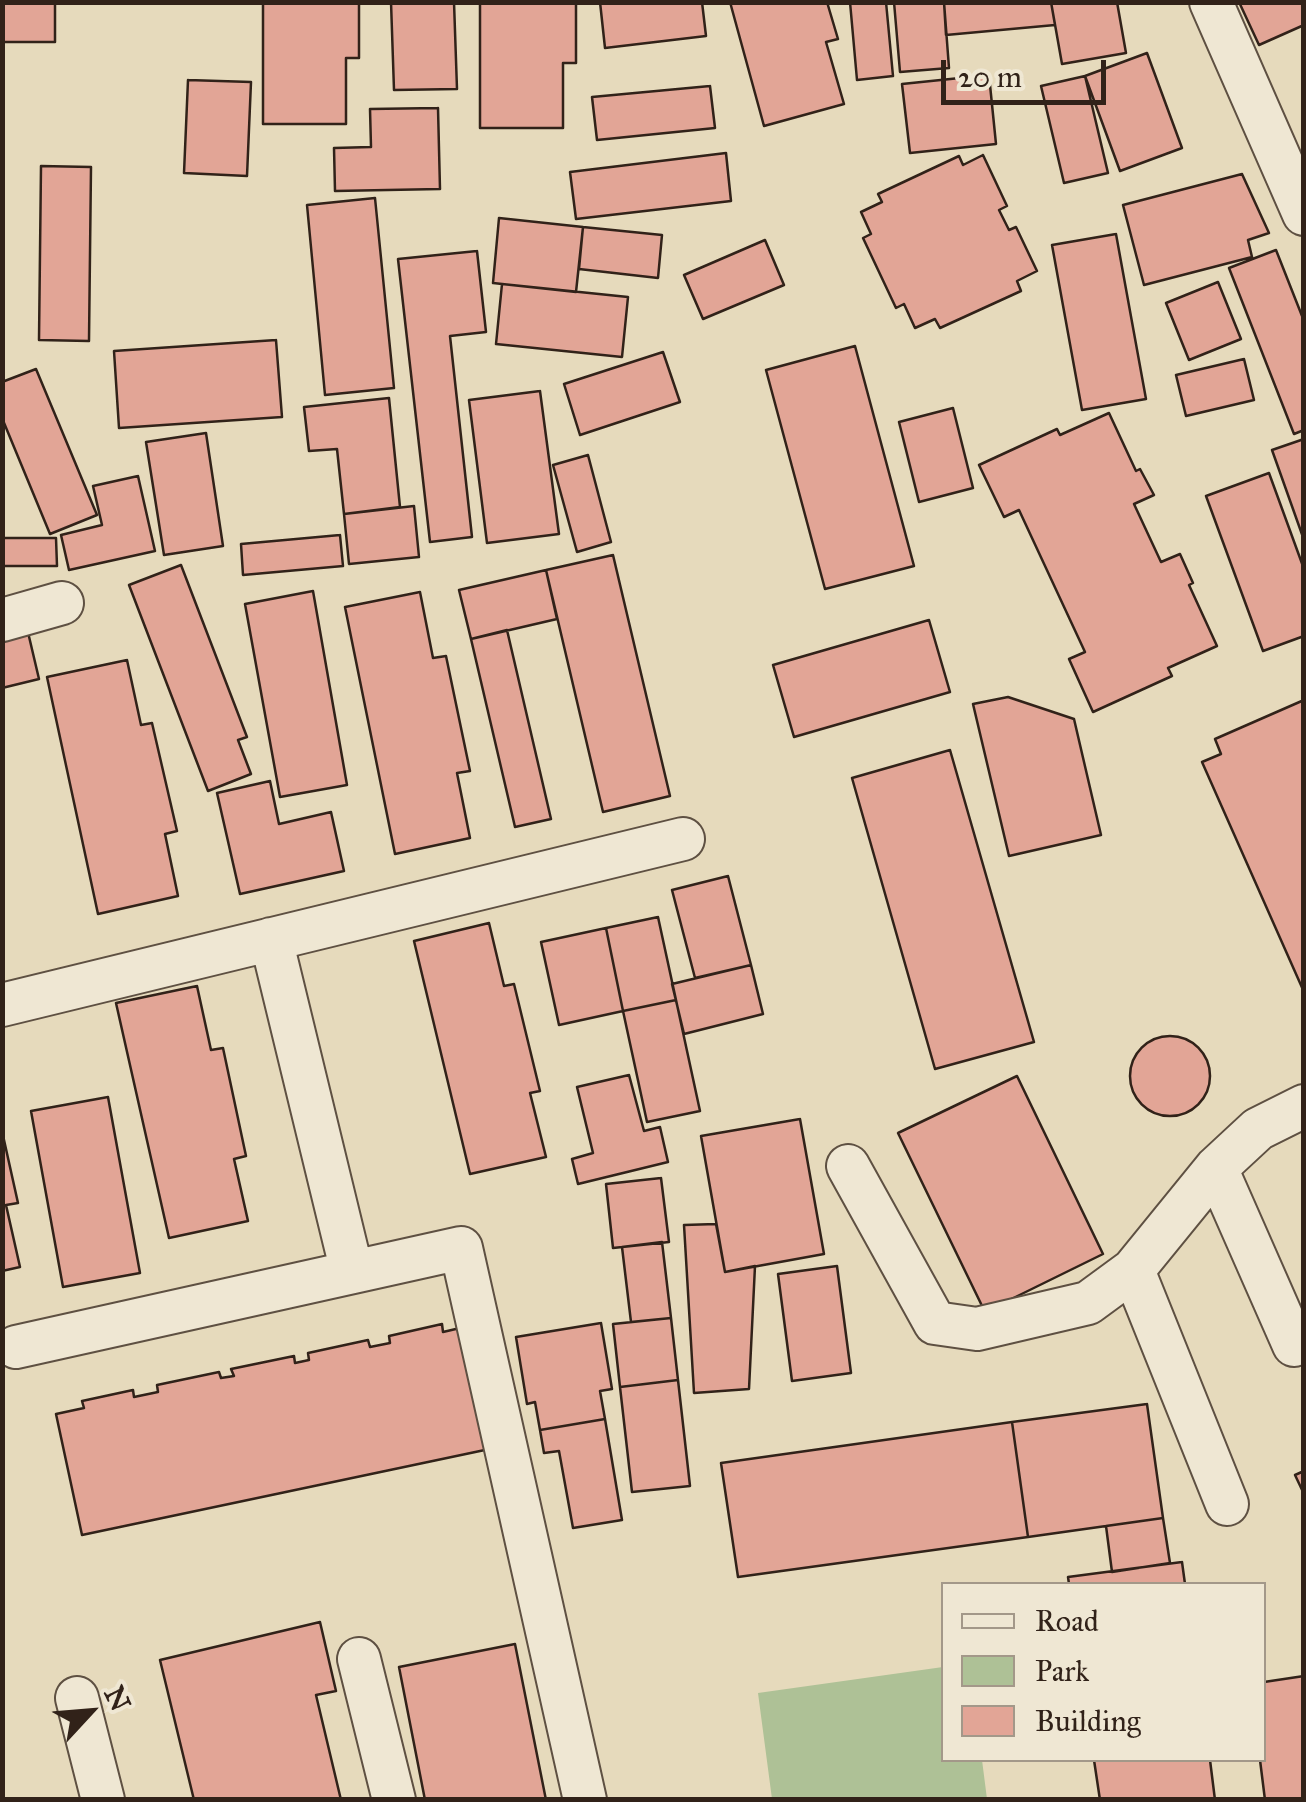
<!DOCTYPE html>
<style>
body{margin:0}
#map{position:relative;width:1306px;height:1802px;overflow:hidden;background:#e6dabc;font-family:"IM FELL Great Primer",serif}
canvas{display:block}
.frame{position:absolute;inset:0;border:5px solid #312219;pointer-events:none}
.legend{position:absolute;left:941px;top:1582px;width:325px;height:180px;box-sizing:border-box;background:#efe7d3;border:2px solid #a39889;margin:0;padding:12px 18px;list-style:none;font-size:30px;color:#312219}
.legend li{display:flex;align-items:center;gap:20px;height:50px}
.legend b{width:50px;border:2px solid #a39889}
.north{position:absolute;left:40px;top:1662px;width:100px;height:100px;-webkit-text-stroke:8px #efe7d3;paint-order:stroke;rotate:64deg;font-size:28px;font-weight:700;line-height:40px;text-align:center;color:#312219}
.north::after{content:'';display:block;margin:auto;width:35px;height:45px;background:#312219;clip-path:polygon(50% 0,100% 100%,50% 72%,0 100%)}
.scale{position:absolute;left:941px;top:60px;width:165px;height:45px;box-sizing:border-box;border:5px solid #312219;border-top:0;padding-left:12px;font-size:30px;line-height:35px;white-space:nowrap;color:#312219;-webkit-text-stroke:8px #efe7d3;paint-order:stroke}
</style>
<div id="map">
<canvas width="1306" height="1802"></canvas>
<div class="frame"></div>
<ul class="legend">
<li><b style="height:12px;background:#efe7d3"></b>Road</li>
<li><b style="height:28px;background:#aec196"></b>Park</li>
<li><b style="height:28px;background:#e2a596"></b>Building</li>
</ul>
<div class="north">N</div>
<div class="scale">20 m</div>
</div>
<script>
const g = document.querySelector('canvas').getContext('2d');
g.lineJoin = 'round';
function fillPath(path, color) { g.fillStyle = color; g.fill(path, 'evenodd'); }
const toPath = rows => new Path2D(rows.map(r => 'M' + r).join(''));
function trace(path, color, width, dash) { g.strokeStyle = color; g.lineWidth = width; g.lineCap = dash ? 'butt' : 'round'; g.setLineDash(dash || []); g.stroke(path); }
const green = toPath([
 [943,1667,944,1760,982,1760,987,1799,772,1799,758,1693]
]);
const building = toPath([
 [2,2,55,2,55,42,2,42,2,2],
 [263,2,359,2,359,58,346,58,346,124,263,124,263,2],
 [391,2,454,2,457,89,394,90,391,2],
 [480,2,576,2,576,63,563,63,563,128,480,128,480,2],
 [600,2,702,2,706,36,605,48,600,2],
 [730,2,827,2,838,39,826,42,844,104,764,126,730,2],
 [850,2,886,2,893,76,857,80,850,2],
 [894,2,944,2,949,68,900,72,894,2],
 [944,2,1051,2,1055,25,946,35,944,2],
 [1051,2,1117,2,1126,53,1062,64,1051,2],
 [1239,2,1304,2,1304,25,1259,45,1239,2],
 [1147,53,1182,148,1120,171,1085,76,1147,53],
 [989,75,996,144,910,153,902,84,989,75],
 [1085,76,1108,173,1064,183,1041,86,1085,76],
 [188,80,251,82,247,176,184,173,188,80],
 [710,86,715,128,597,140,592,97,710,86],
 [438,108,440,189,335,191,334,148,371,147,370,109,438,108],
 [726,153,731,201,576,219,570,172,726,153],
 [983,155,1007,206,999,210,1009,230,1016,227,1037,271,1017,281,1021,291,940,328,935,319,915,328,904,304,896,308,863,238,871,234,861,212,882,202,878,194,959,156,963,165,983,155],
 [41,166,91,167,89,341,39,340,41,166],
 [1242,174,1269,233,1248,240,1252,257,1144,285,1123,205,1242,174],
 [375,198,394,388,325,395,307,205,375,198],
 [499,218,583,227,576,292,493,283,499,218],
 [583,227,662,235,658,278,579,269,583,227],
 [1116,234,1146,399,1082,410,1052,245,1116,234],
 [765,240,784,285,703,319,684,275,765,240],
 [1276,250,1304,321,1304,430,1294,434,1229,268,1276,250],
 [477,251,486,332,450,336,472,537,430,542,398,259,477,251],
 [1218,282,1241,339,1189,360,1166,303,1218,282],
 [502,284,628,297,622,357,496,344,502,284],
 [276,340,282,417,119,428,114,351,276,340],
 [855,346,914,566,825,589,766,370,855,346],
 [663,352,680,402,580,435,564,384,663,352],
 [1244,359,1254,400,1186,416,1176,375,1244,359],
 [36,369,97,515,50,534,2,418,2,382,36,369],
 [540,391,559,534,487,543,469,400,540,391],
 [389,398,400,507,344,514,337,449,309,451,304,407,389,398],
 [953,408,973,488,919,502,899,422,953,408],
 [1109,413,1136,471,1140,469,1154,495,1134,504,1161,562,1180,554,1193,583,1189,585,1217,646,1168,668,1172,676,1093,712,1069,659,1085,652,1019,510,1004,517,979,465,1057,429,1060,435,1109,413],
 [206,433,223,546,164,555,146,442,206,433],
 [1304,439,1304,540,1272,450,1304,439],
 [588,455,611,542,577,552,553,465,588,455],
 [1269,473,1304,569,1304,636,1263,651,1206,496,1269,473],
 [138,476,155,551,69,570,61,535,102,525,93,486,138,476],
 [414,506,419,557,349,564,344,514,414,506],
 [340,535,343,566,243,575,241,544,340,535],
 [2,538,56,538,57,566,2,566,2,538],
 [613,555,670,796,603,812,546,570,613,555],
 [181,565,247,737,238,740,251,774,208,791,129,585,181,565],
 [546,570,557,619,471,639,459,590,546,570],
 [313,591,347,785,280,797,245,604,313,591],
 [420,592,433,658,446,656,470,771,457,773,470,838,395,854,345,607,420,592],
 [929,620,950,692,794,737,773,665,929,620],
 [27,628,39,679,2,688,2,634,27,628],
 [507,630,551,819,515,827,471,639,507,630],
 [127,660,141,725,152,723,177,831,165,834,178,896,98,914,47,677,127,660],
 [1008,697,1074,719,1101,835,1009,856,973,704,1008,697],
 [1304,700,1304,992,1202,762,1221,754,1215,739,1304,700],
 [950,750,1034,1042,935,1069,852,778,950,750],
 [270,781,279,824,331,812,344,871,240,894,217,793,270,781],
 [728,876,751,965,695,978,672,890,728,876],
 [658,917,676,1000,623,1011,606,928,658,917],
 [489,923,504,986,514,984,540,1091,530,1093,546,1157,470,1174,414,941,489,923],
 [606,928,623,1011,559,1025,541,942,606,928],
 [751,965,763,1014,684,1034,672,984,751,965],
 [197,986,211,1050,223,1048,246,1156,234,1159,248,1221,169,1238,116,1003,197,986],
 [676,1000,700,1111,647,1122,623,1011,676,1000],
 '1130 1076a40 40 0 1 1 80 0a40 40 0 1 1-80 0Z',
 [629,1075,644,1131,660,1127,668,1162,578,1184,572,1159,593,1153,577,1087,629,1075],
 [1017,1076,1103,1254,985,1312,898,1133,1017,1076],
 [108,1097,140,1273,63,1287,31,1111,108,1097],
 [800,1119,824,1254,725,1272,701,1136,800,1119],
 [2,1131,18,1203,6,1205,20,1267,2,1271,2,1131],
 [661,1178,669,1242,613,1248,606,1184,661,1178],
 [716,1224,725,1272,755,1266,749,1389,694,1393,684,1225,716,1224],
 [662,1242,671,1318,631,1322,622,1247,662,1242],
 [837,1266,851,1373,792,1381,778,1274,837,1266],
 [671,1318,678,1380,620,1387,613,1324,671,1318],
 [601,1323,612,1389,600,1391,605,1419,540,1430,535,1402,527,1404,516,1337,601,1323],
 [442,1324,443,1332,473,1325,499,1447,82,1535,56,1414,84,1408,82,1401,133,1390,134,1397,158,1392,157,1385,219,1372,221,1378,234,1376,231,1369,294,1356,295,1363,309,1360,308,1353,368,1340,370,1347,390,1343,389,1336,442,1324],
 [678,1380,690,1486,632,1492,620,1387,678,1380],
 [1147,1404,1163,1518,1028,1537,1012,1422,1147,1404],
 [605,1419,622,1520,573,1528,559,1451,544,1453,540,1430,605,1419],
 [1012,1422,1028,1537,738,1577,721,1463,1012,1422],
 [1304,1471,1304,1494,1295,1475,1304,1471],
 [1163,1518,1170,1563,1112,1572,1106,1526,1163,1518],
 [1182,1562,1185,1584,1069,1584,1068,1577,1182,1562],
 [320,1622,336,1691,316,1695,341,1800,194,1800,160,1660,320,1622],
 [515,1644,546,1800,425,1800,399,1667,515,1644],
 [1304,1676,1304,1800,1265,1800,1260,1760,1264,1760,1264,1682,1304,1676],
 [1094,1760,1210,1760,1215,1800,1100,1800,1094,1760]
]);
const minor = toPath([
 [1211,2,1304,214],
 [2,620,62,603],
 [271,939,352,1272],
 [2,1005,683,839],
 [848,1166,935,1323,977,1329,1088,1303,1133,1270,1216,1168,1258,1129,1304,1106],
 [1216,1168,1294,1345],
 [1133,1270,1227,1504],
 [16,1347,461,1248,585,1800],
 [359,1659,394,1800],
 [77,1698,103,1800]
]);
fillPath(green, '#aec196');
fillPath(building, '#e2a596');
trace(building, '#312219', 2.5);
trace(minor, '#5e5042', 46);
trace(minor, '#efe7d3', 42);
</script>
